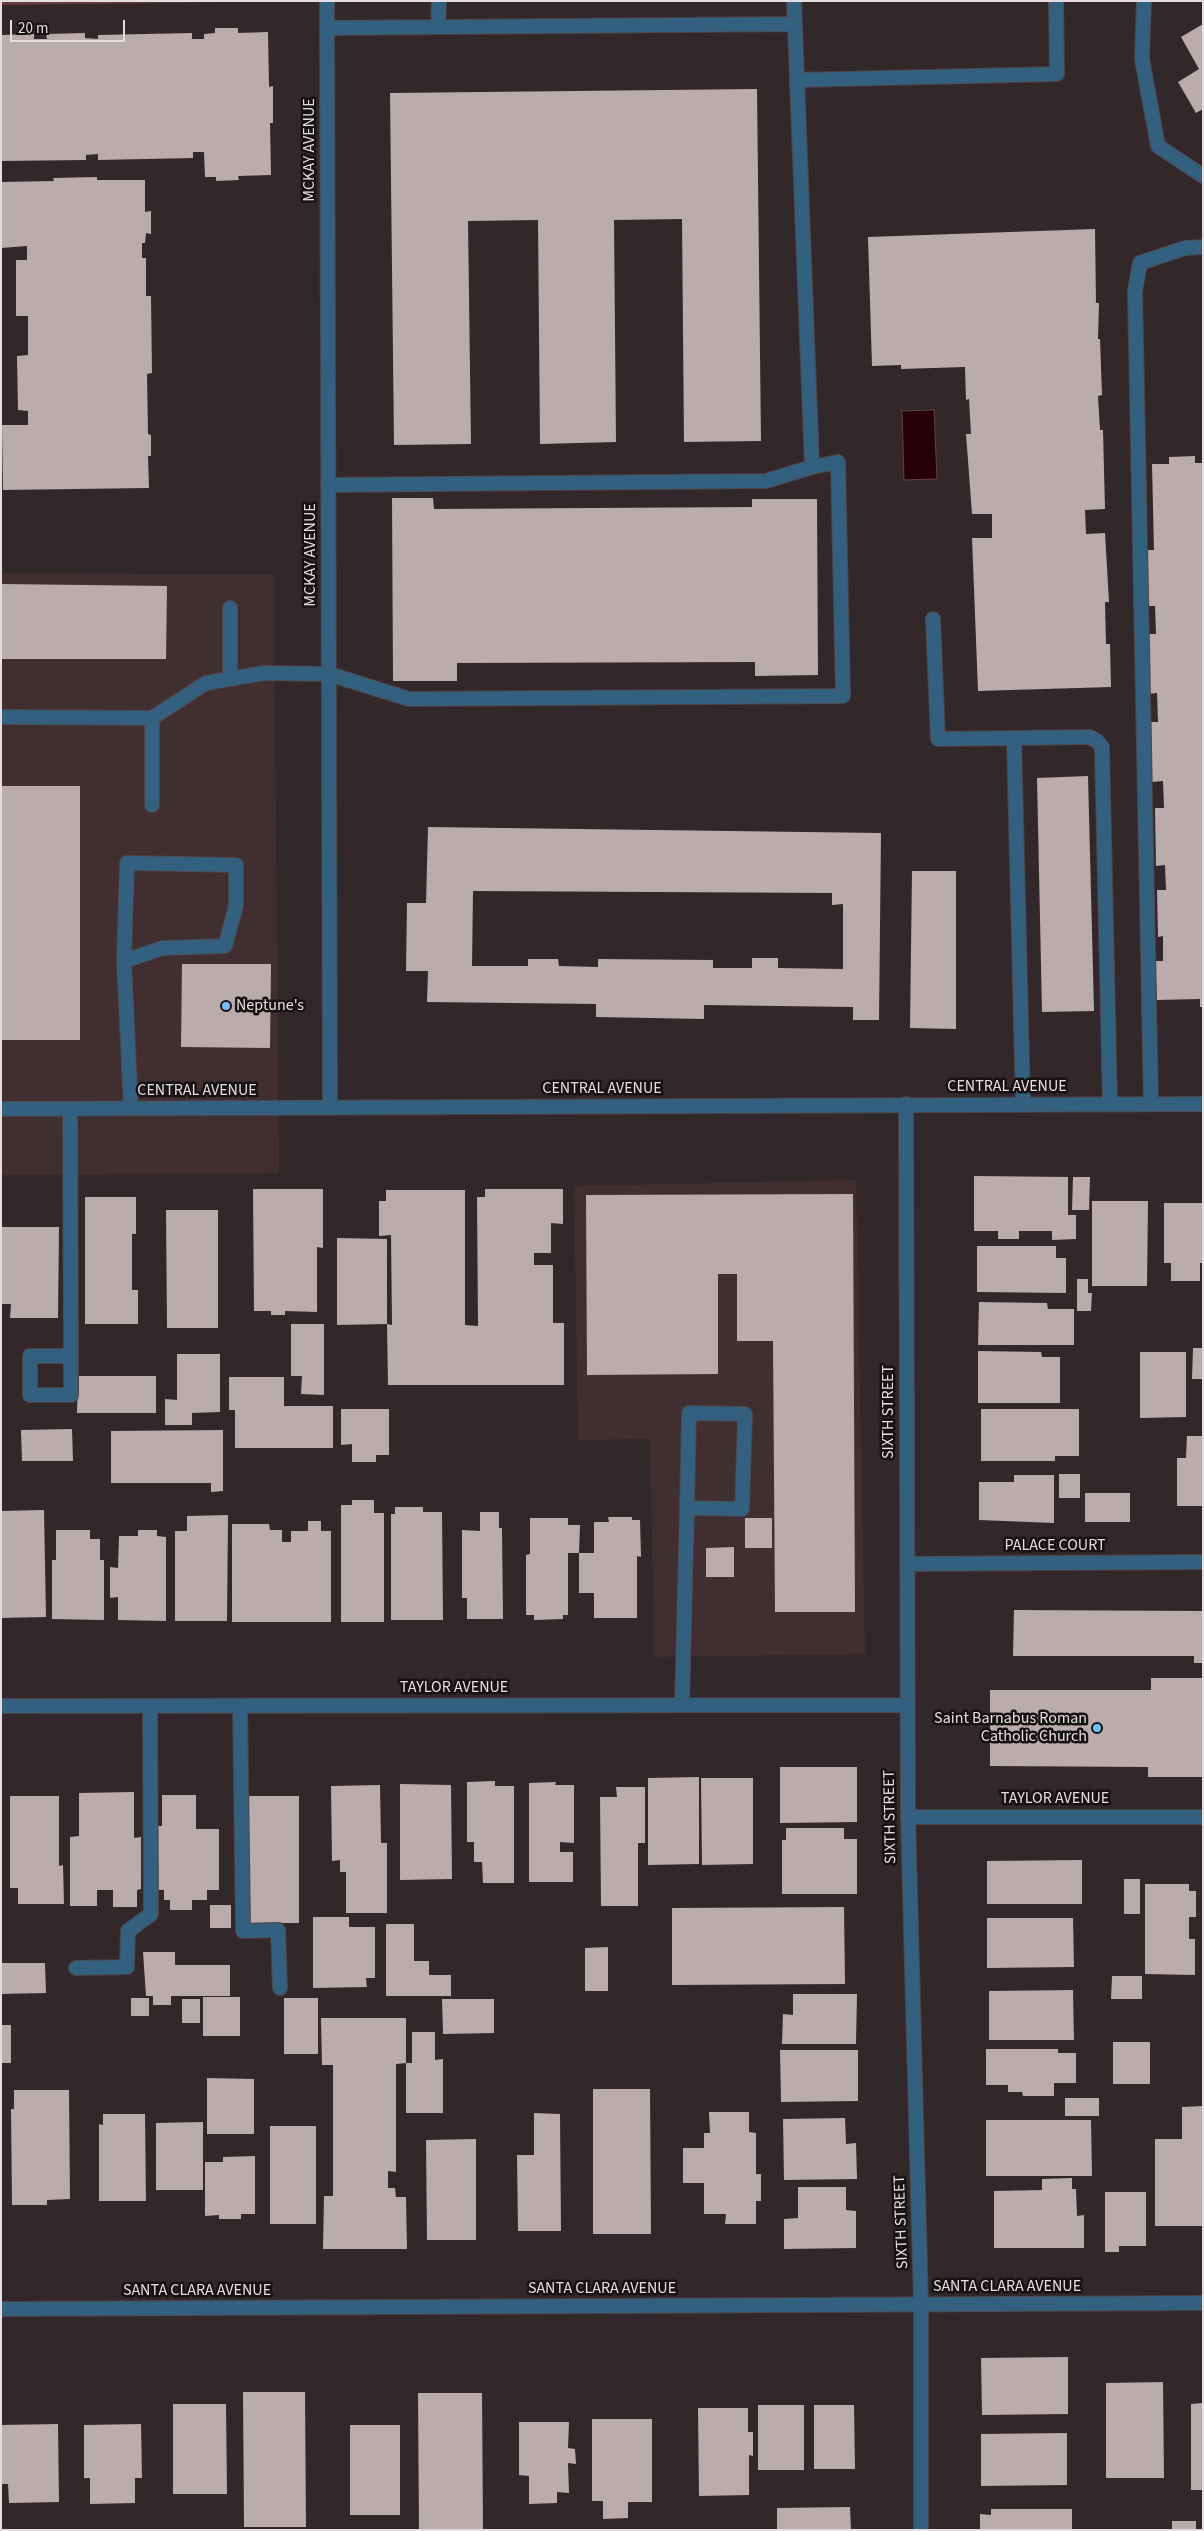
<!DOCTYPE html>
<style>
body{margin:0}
#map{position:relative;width:1204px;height:2531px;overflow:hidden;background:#322729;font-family:"Source Sans 3",sans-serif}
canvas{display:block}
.frame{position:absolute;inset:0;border:2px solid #e5dedf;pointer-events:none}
.scale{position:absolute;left:10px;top:20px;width:115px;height:22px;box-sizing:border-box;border:2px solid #e5dedf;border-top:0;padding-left:6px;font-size:15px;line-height:18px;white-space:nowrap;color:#e5dedf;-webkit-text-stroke:4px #171212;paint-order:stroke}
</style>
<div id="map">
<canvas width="1204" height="2531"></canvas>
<div class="frame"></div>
<div class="scale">20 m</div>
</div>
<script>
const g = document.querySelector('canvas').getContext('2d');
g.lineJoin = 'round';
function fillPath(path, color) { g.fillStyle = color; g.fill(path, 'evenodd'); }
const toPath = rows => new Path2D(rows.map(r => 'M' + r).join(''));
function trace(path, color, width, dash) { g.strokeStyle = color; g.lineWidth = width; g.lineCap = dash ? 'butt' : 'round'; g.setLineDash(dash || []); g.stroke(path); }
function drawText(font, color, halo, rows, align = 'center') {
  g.font = font + ' "Source Sans 3",sans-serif'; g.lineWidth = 5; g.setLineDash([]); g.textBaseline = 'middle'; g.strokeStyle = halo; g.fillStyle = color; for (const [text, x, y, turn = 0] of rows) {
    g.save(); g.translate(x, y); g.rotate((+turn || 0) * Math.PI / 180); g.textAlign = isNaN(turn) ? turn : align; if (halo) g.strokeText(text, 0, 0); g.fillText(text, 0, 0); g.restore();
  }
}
const built = toPath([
 [1,573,274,575,279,1173,1,1175],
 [856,1180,865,1654,654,1657,650,1439,578,1440,574,1186]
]);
const green = toPath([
 [1,1,292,1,1,5]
]);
const water = toPath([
 [934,410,937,479,904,480,902,411,934,410]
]);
const building = toPath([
 [1203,24,1203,109,1196,113,1178,82,1199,69,1181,37],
 [215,28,238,28,238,33,268,32,269,87,273,86,273,123,270,123,271,175,238,176,239,180,216,181,216,177,205,177,204,152,193,152,193,158,98,160,98,154,86,155,86,160,1,161,1,35,34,34,34,39,47,39,46,34,85,33,85,38,98,39,98,35,192,33,192,39,204,39,204,34,215,33],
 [757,89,761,441,684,442,682,219,614,220,616,442,540,444,538,220,468,221,471,444,394,445,390,93],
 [97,177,97,180,145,180,145,212,151,211,151,234,146,233,145,243,142,243,142,258,146,258,146,296,151,296,152,373,147,374,148,434,151,435,151,456,148,456,149,488,3,490,2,425,28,425,28,411,18,410,17,356,28,355,28,316,16,316,16,260,27,260,27,246,1,248,1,182,54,181,53,178],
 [1095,229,1096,303,1099,303,1098,339,1100,339,1102,395,1098,396,1100,430,1103,430,1105,509,1085,510,1086,534,1105,533,1109,602,1105,602,1106,644,1110,644,1111,687,978,691,972,538,992,538,992,514,972,514,966,434,971,434,969,399,966,400,965,367,901,369,901,365,872,366,868,237],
 [1195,456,1195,463,1203,463,1203,1007,1200,1007,1200,999,1157,1000,1155,961,1163,961,1163,936,1158,937,1157,890,1166,890,1165,865,1156,866,1155,808,1164,808,1163,781,1152,782,1151,722,1158,722,1157,693,1148,694,1146,634,1156,634,1155,606,1144,606,1143,550,1154,550,1152,464,1169,464,1169,457],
 [392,498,433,498,434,509,752,507,752,499,817,499,818,675,755,676,755,662,457,663,457,681,393,681],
 [1,584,167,586,166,659,1,659],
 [1088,776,1094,1011,1042,1012,1037,778],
 [1,786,80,786,80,1040,1,1040],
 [428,827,881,833,879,1020,853,1020,853,1007,704,1005,704,1019,596,1017,596,1004,427,1002,428,971,406,971,407,903,426,903],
 [473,891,832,893,832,905,843,904,843,969,778,968,778,958,752,958,752,968,713,968,713,960,598,959,598,967,559,966,558,959,528,959,528,966,472,966],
 [912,871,956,871,956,1029,910,1028],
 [182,964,271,964,270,1048,181,1047],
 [974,1176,1068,1177,1068,1215,1076,1215,1076,1239,1052,1240,1052,1231,1019,1231,1019,1239,998,1239,998,1231,974,1231],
 [1073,1177,1090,1177,1089,1210,1072,1210],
 [253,1189,323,1189,323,1248,317,1247,317,1312,285,1311,285,1315,271,1315,271,1311,254,1311],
 [485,1189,563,1189,563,1224,551,1223,551,1253,534,1253,534,1265,553,1265,553,1323,564,1323,564,1385,388,1385,387,1324,392,1325,391,1235,379,1236,379,1201,386,1201,386,1190,465,1190,465,1325,478,1326,477,1197,485,1197],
 [853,1194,855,1612,775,1612,773,1341,737,1341,737,1274,718,1274,718,1374,587,1375,586,1195],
 [85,1197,136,1197,136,1234,132,1234,132,1290,138,1290,138,1324,85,1324],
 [1092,1201,1148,1201,1147,1286,1092,1286],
 [1164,1203,1203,1203,1203,1263,1200,1263,1200,1281,1171,1281,1171,1263,1164,1263],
 [166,1210,218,1210,218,1328,167,1328],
 [1,1227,59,1227,58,1318,10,1318,11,1304,1,1304],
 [337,1238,387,1239,387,1324,337,1325],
 [977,1246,1056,1246,1056,1258,1066,1258,1066,1293,977,1292],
 [1077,1279,1088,1279,1088,1293,1092,1293,1091,1311,1077,1311],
 [979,1302,1047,1303,1048,1309,1074,1309,1074,1345,978,1345],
 [291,1324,324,1324,324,1395,301,1394,302,1376,291,1376],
 [1193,1348,1203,1348,1203,1379,1192,1379],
 [978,1351,1041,1352,1042,1357,1060,1357,1060,1403,978,1403],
 [1140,1352,1186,1352,1186,1417,1140,1418],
 [177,1354,220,1354,220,1412,192,1413,192,1425,165,1425,165,1399,177,1400],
 [78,1376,156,1376,156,1413,77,1413],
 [229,1377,284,1377,284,1406,333,1406,333,1448,235,1448,235,1410,229,1410],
 [341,1409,389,1409,389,1455,376,1455,376,1462,352,1462,352,1444,341,1445],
 [981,1409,1079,1409,1079,1456,1055,1456,1055,1461,981,1461],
 [72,1429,73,1461,22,1461,21,1430],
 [223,1430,223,1491,211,1492,211,1483,111,1483,111,1431],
 [1187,1436,1203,1436,1203,1506,1177,1506,1177,1458,1186,1458],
 [1059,1474,1080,1474,1080,1498,1059,1498],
 [1014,1475,1054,1475,1054,1523,979,1520,979,1482,1014,1482],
 [1085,1493,1130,1493,1130,1522,1085,1522],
 [352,1500,374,1500,374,1513,384,1513,384,1622,341,1622,341,1505,352,1505],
 [395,1507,423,1507,423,1512,442,1512,443,1620,391,1620,391,1514,395,1514],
 [44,1510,46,1617,1,1618,1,1511],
 [480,1512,499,1512,499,1528,502,1528,503,1619,467,1619,467,1598,462,1598,462,1530,480,1531],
 [228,1515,227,1621,175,1621,175,1531,187,1531,187,1516],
 [608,1517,632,1517,632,1520,640,1520,641,1557,637,1556,637,1618,594,1618,594,1593,579,1593,579,1553,594,1553,594,1522,609,1522],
 [530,1518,568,1518,568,1525,580,1525,579,1553,568,1553,568,1615,563,1615,563,1619,534,1620,534,1615,526,1615,526,1555,530,1554],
 [745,1518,772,1518,772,1548,745,1548],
 [308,1521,321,1521,321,1531,331,1531,331,1622,232,1622,232,1524,269,1524,270,1530,282,1530,282,1542,291,1542,291,1531,308,1531],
 [56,1530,90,1530,90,1539,100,1539,100,1560,104,1560,104,1620,52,1619,52,1560,56,1560],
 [138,1530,157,1530,157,1536,166,1537,166,1621,118,1620,118,1597,110,1598,110,1567,118,1568,119,1536,138,1536],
 [734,1547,734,1577,706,1577,706,1548],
 [1014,1610,1203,1611,1203,1663,1194,1663,1194,1656,1013,1656],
 [1151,1678,1203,1678,1203,1777,1148,1777,1148,1767,990,1766,990,1690,1151,1690],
 [780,1767,857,1767,857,1822,780,1823],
 [699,1777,699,1864,648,1865,648,1778],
 [701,1778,753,1778,753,1864,702,1865],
 [495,1781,495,1786,514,1786,514,1883,483,1883,482,1862,474,1862,474,1842,467,1842,467,1782],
 [556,1782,555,1785,574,1785,574,1843,560,1842,560,1852,573,1852,573,1882,529,1882,529,1783],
 [400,1784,451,1785,452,1879,400,1880],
 [380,1785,381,1843,387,1843,387,1913,346,1913,346,1872,340,1872,340,1860,332,1861,331,1786],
 [616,1787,645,1787,645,1843,638,1843,638,1906,601,1906,600,1797,617,1797],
 [134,1792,134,1838,141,1837,141,1889,137,1890,137,1907,113,1907,113,1890,97,1890,97,1906,70,1906,70,1837,79,1836,79,1793],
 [162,1795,196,1795,196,1829,219,1829,219,1890,207,1890,207,1900,192,1900,192,1910,170,1910,170,1900,164,1900,164,1890,152,1890,152,1826,162,1826],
 [10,1796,59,1796,59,1866,63,1865,64,1904,18,1904,18,1888,10,1888],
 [248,1796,299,1796,299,1923,248,1923],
 [786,1828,844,1828,844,1839,857,1839,857,1894,782,1894,782,1840,786,1840],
 [1082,1860,1082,1904,987,1904,987,1861],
 [1124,1879,1140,1879,1140,1914,1124,1914],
 [1145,1884,1189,1884,1189,1891,1196,1891,1196,1917,1189,1917,1189,1939,1195,1939,1195,1975,1145,1974],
 [210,1905,231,1905,231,1928,210,1928],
 [844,1907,845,1984,672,1985,672,1908],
 [313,1917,349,1917,349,1927,375,1927,375,1978,366,1978,367,1987,313,1988],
 [987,1918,1073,1918,1074,1967,987,1968],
 [386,1924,414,1924,414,1961,429,1961,429,1975,451,1975,451,1996,386,1996],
 [608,1947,608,1991,585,1991,585,1948],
 [143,1952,175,1952,175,1965,230,1965,230,1996,171,1996,171,2005,153,2005,153,1996,146,1996],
 [1,1963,45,1963,46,1993,1,1994],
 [1112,1976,1142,1976,1142,1999,1111,1999],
 [1073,1990,1074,2040,989,2040,989,1991],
 [793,1994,857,1994,856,2044,782,2044,783,2014,793,2015],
 [203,1997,240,1997,240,2036,203,2036],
 [131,1998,149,1998,149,2016,131,2016],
 [284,1998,318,1998,318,2054,284,2054],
 [182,1999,200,1999,200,2023,182,2023],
 [442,1999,494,1999,494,2033,443,2034],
 [321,2018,406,2018,406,2063,396,2064,396,2172,388,2171,388,2188,395,2188,396,2197,406,2197,407,2249,323,2249,324,2196,333,2196,333,2065,322,2065],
 [1,2025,11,2025,11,2063,1,2063],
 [412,2032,435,2032,435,2060,443,2059,443,2113,406,2113,406,2063,412,2063],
 [1113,2042,1150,2042,1150,2084,1113,2084],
 [986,2049,1058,2049,1058,2053,1076,2053,1076,2083,1054,2083,1054,2096,1023,2096,1022,2092,1008,2092,1008,2085,986,2085],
 [780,2050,858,2050,858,2101,781,2102],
 [207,2078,254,2079,254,2134,207,2134],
 [593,2089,650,2089,651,2234,593,2234],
 [14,2090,69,2090,70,2199,47,2200,47,2205,12,2205,11,2109,14,2109],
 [1065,2098,1099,2098,1099,2116,1065,2116],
 [1203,2106,1203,2226,1155,2226,1155,2139,1182,2139,1182,2107],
 [709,2112,749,2112,749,2132,756,2133,756,2174,761,2174,761,2201,756,2201,756,2224,725,2224,726,2214,704,2214,704,2183,683,2183,683,2148,704,2148,704,2133,710,2133],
 [534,2113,560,2114,561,2231,518,2231,517,2155,534,2155],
 [103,2114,145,2114,146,2201,99,2201,99,2124,103,2125],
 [845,2118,846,2144,856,2143,857,2179,784,2180,783,2119],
 [986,2120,1091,2120,1092,2176,986,2176],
 [203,2122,203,2190,156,2190,156,2123],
 [270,2126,316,2126,316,2224,270,2224],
 [476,2139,476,2240,427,2240,426,2140],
 [255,2156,255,2214,241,2214,241,2219,219,2219,219,2215,205,2216,205,2162,223,2162,223,2157],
 [1072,2178,1072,2189,1076,2189,1077,2216,1084,2215,1084,2248,994,2248,994,2191,1042,2190,1042,2179],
 [798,2187,846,2187,846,2210,856,2211,856,2248,784,2249,784,2219,798,2218],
 [1105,2192,1146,2192,1146,2246,1119,2246,1119,2252,1105,2252],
 [1068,2357,1068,2414,982,2415,981,2358],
 [1163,2382,1164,2478,1106,2478,1106,2383],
 [243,2392,305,2392,306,2527,244,2527],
 [418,2393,482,2393,483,2530,419,2530],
 [1203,2403,1203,2490,1191,2490,1191,2404],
 [173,2404,226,2404,227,2494,173,2494],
 [758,2405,804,2405,804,2470,758,2470],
 [814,2405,854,2405,855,2469,814,2469],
 [698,2408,748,2408,748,2432,753,2432,753,2456,749,2455,749,2495,699,2496],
 [592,2419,652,2419,652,2502,628,2502,628,2518,603,2519,603,2501,592,2501],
 [519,2422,569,2422,568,2448,575,2449,576,2464,568,2463,569,2493,557,2492,557,2503,529,2504,529,2476,519,2475],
 [58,2424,59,2502,9,2503,8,2484,1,2484,1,2425],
 [141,2424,142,2478,135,2478,135,2503,90,2504,90,2478,84,2478,84,2425],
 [350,2425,400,2425,400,2515,350,2515],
 [1067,2433,1067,2485,981,2486,981,2434],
 [850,2507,851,2530,777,2530,777,2508],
 [991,2509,1072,2509,1072,2530,980,2530,980,2514,991,2515],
 [1172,2521,1196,2521,1196,2530,1172,2530]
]);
const service = toPath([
 [438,27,439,1],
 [327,28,794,24],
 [797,80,1057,74,1056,1],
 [328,485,766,481,812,467,794,1],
 [933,619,938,739,1090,737,1097,741,1102,747,1110,1104],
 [230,679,230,608],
 [1,717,152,718,206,683,264,673,329,674,409,699,843,696,838,462,812,467],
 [1014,738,1023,1104],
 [152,805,152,718],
 [124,961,127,863,236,865,236,906,225,946,163,948,124,961,131,1108],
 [1151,1104,1135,291,1140,263,1185,248,1203,247],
 [70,1109,71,1356,30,1356,30,1395,71,1395,71,1356],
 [682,1705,687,1508,742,1509,745,1414,689,1413,687,1508],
 [240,1706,243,1931,278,1930,280,1988],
 [76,1968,127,1967,128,1931,151,1914,150,1706]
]);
const minor = toPath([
 [327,1,330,1108],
 [1144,1,1142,59,1158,146,1203,176],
 [906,1104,908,1817,921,2304,921,2530],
 [907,1564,1203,1562],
 [1,1706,908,1705],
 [908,1817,1203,1817],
 [1,2309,1203,2303]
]);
const tertiary = toPath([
 [1,1109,1203,1104]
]);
const markers = [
 [226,1006,5,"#74c0f6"],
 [1097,1728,5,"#74c0f6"]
];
const streetNames = [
 ["MCKAY AVENUE",310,150,-90],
 ["MCKAY AVENUE",311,555,-90],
 ["CENTRAL AVENUE",1007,1087],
 ["CENTRAL AVENUE",602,1089],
 ["CENTRAL AVENUE",197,1091],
 ["SIXTH STREET",889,1412,-90],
 ["PALACE COURT",1055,1546],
 ["TAYLOR AVENUE",454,1688],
 ["TAYLOR AVENUE",1055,1799],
 ["SIXTH STREET",891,1817,-91],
 ["SIXTH STREET",902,2222,-92],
 ["SANTA CLARA AVENUE",1007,2287],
 ["SANTA CLARA AVENUE",602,2289],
 ["SANTA CLARA AVENUE",197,2291]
];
const poiNames = [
 ["Neptune's",236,1006],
 ["Saint Barnabus Roman",1087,1719,"right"],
 ["Catholic Church",1087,1737,"right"]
];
fillPath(built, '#402e30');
fillPath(green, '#663c42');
fillPath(water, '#270007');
trace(water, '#604348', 1);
fillPath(building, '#baacad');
trace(service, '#4f4446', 16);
trace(minor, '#4f4446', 16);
trace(tertiary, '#4f4446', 16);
trace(service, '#34607f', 14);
trace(minor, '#34607f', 14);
trace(tertiary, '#34607f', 14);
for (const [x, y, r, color] of markers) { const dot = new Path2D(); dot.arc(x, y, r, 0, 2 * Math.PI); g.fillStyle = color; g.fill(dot); trace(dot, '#171212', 2); }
drawText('16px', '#e5dedf', '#171212', streetNames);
drawText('16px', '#e5dedf', '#171212', poiNames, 'left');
</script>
